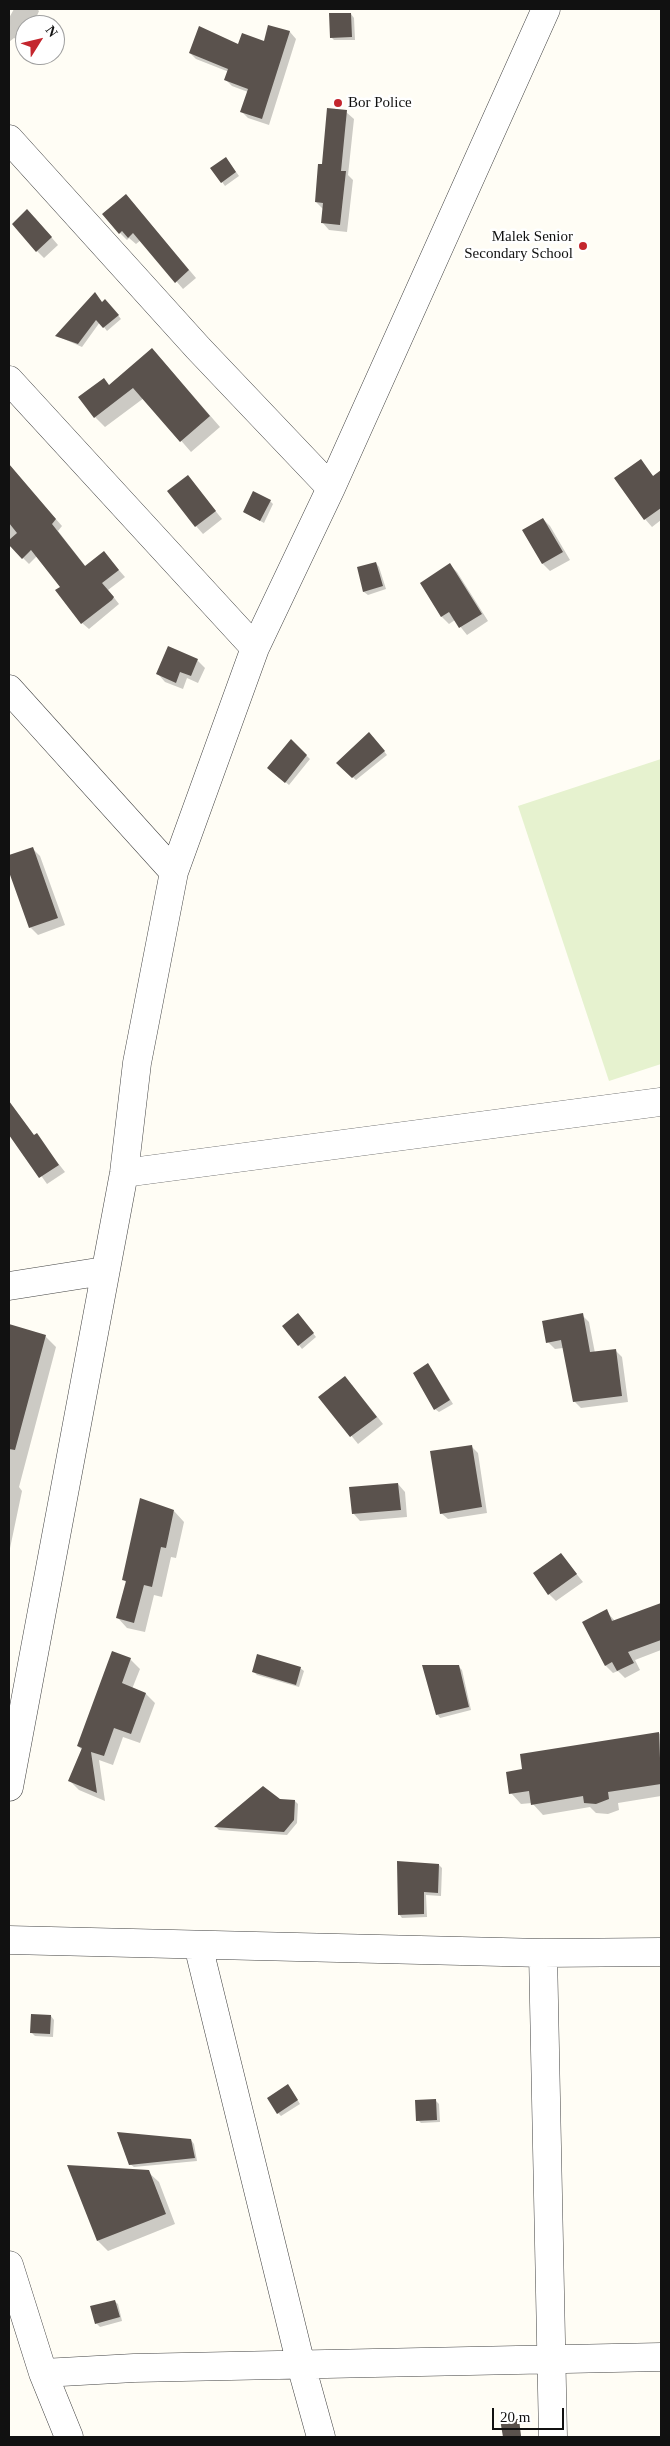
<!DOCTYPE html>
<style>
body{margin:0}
#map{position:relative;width:670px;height:2446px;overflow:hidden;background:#fffdf5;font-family:Georgia,serif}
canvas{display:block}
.frame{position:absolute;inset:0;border:10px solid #111;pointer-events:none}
.north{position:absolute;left:15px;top:15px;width:50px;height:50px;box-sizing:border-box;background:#fff;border:1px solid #a0a0a0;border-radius:50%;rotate:54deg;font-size:14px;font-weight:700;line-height:20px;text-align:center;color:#111}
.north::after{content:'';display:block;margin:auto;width:18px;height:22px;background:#c4262e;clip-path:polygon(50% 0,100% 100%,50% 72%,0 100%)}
.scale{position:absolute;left:492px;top:2408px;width:72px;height:22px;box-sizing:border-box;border:2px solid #111;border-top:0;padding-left:6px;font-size:15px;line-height:18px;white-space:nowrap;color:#111;-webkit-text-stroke:4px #fff;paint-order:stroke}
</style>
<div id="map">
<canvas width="670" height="2446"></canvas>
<div class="frame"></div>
<div class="north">N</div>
<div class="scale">20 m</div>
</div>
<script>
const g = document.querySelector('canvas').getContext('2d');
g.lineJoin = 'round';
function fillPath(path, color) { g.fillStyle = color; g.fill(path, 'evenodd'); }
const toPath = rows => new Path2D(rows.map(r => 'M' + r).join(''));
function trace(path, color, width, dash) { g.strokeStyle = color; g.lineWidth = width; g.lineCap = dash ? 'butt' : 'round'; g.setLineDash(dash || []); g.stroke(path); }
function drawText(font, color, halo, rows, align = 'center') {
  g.font = font + ' Georgia,serif'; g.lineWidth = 5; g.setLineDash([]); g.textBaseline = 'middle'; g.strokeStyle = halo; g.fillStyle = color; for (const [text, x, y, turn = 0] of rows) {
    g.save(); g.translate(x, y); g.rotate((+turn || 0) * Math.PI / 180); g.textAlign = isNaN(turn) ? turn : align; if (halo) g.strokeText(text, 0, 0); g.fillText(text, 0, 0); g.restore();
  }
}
const pitch = toPath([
 [661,759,661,1064,609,1081,518,806]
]);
const shadow = toPath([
 [14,9,37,9,39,11,33,25,25,25,25,43,14,38,9,42,9,18],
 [351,14,354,18,355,40,334,40,331,37],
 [269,26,290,32,296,39,269,125,248,118,242,112,248,92,232,86,226,80,229,72,196,59,190,53,265,43],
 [346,112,354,119,348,175,353,180,347,232,329,230,322,222,323,209,316,202,323,166],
 [229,162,239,176,225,186,212,168],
 [133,203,196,278,183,289,141,240,136,244,129,238,127,240,120,233],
 [35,218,58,245,44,258,37,251],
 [103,303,109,304,121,319,107,331,100,322,82,347,57,336],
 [162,360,220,427,191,452,144,398,105,427,95,417,110,386],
 [640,461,654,477,656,475,661,481,661,520,652,527,645,519],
 [10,467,62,526,58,531,86,567,104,553,125,577,108,590,119,604,89,629,82,623,62,587,37,556,29,564,11,546,9,548],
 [188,477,222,519,203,534,196,526],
 [270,501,273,504,264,523,244,512],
 [543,519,550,526,570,560,550,571,543,564,523,531],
 [376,563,379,567,386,589,368,595,364,592,359,568],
 [450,565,457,572,488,621,467,635,455,620,449,624,442,617,421,583],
 [197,660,205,668,198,683,187,678,183,689,165,682,158,674],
 [373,737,387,755,356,780,337,763],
 [291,741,310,759,289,785,272,771],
 [33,849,40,856,65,925,38,935,30,927,9,868,9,857],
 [36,1135,65,1172,47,1184,15,1139],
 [582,1315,589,1322,595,1353,615,1350,622,1357,628,1402,581,1408,574,1401,563,1348,555,1349,548,1342],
 [301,1318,316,1337,302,1349,284,1326],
 [19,1329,45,1336,56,1347,19,1487,22,1491,9,1553,9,1369],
 [431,1368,453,1404,439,1412,435,1409],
 [352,1385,383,1424,358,1444,320,1397],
 [471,1446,478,1453,487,1513,448,1519,441,1513],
 [398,1484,405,1492,407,1517,360,1521,353,1513],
 [174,1511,184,1522,176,1558,171,1557,162,1597,154,1595,145,1632,127,1628,117,1617,127,1583,123,1579],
 [561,1555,583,1582,556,1601,549,1594],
 [659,1605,661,1607,661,1650,635,1660,640,1670,625,1678,618,1671,613,1673,606,1666,584,1622,606,1611,615,1621],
 [130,1659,140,1669,132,1689,146,1694,155,1703,140,1743,123,1737,113,1765,99,1760,105,1801,79,1790,70,1781,82,1750,78,1746],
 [458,1666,462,1670,471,1710,440,1718,437,1714],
 [300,1668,304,1671,299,1687,257,1675,253,1671],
 [659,1733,661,1735,661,1796,618,1803,619,1810,608,1814,596,1813,590,1807,543,1815,532,1803,521,1804,511,1793,524,1770],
 [279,1800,295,1801,298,1804,297,1823,287,1835,219,1830,216,1827],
 [439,1865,442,1868,441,1896,426,1895,427,1917,402,1918,399,1914],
 [51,2016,54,2020,53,2037,35,2036,32,2033],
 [291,2089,300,2104,281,2116,278,2113],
 [435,2100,439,2104,440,2122,421,2123,418,2120],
 [191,2140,194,2144,197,2161,134,2167,130,2164],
 [148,2172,159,2182,175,2224,108,2251,98,2241],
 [114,2301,118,2304,122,2321,100,2327,96,2323]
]);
const building = toPath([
 [329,13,351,13,352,37,330,38],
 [268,25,290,31,262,119,240,112,248,89,224,80,228,69,189,53,199,26,238,44,242,33,264,41],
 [327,108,347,110,341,171,346,171,340,225,321,223,323,203,315,202,318,164,322,164],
 [226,157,236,172,221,183,210,168],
 [126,194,189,270,175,283,133,233,128,238,122,231,119,234,102,214],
 [27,209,52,237,36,252,12,224],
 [95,292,102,302,105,299,119,315,103,328,96,320,78,344,55,336],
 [152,348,210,416,180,442,133,388,94,418,78,397,104,378,109,385],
 [641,459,653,476,661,470,661,508,644,520,614,478],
 [9,464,56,519,52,524,85,566,104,551,119,570,102,583,114,597,112,600,81,624,55,590,60,587,31,550,22,559,9,545,9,540,17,533,9,523],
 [188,475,216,511,195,527,167,491],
 [253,491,271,500,260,521,243,512],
 [543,518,563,552,542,564,522,530],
 [376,562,383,586,363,592,357,567],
 [450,563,482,614,459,628,449,612,441,617,420,583],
 [168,646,198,659,191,676,180,672,176,683,156,674],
 [369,732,385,751,352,778,336,763],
 [291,739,307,755,285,783,267,768],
 [33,847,58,918,29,928,9,872,9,855],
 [9,1101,34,1135,37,1133,59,1165,39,1178,9,1135],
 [298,1313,314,1333,298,1346,282,1326],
 [583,1313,590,1352,616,1349,622,1396,573,1402,561,1340,546,1343,542,1321],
 [9,1324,46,1335,15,1450,9,1449],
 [428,1363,450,1400,434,1410,413,1373],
 [345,1376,377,1417,350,1437,318,1397],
 [472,1445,482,1507,440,1514,430,1451],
 [398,1483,401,1510,352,1514,349,1487],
 [140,1498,174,1510,166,1548,161,1547,152,1587,144,1585,134,1623,116,1618,126,1581,122,1580],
 [561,1553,577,1574,548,1595,533,1573],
 [661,1603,661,1640,628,1652,634,1663,617,1671,612,1662,605,1666,582,1622,607,1609,612,1621],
 [112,1651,131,1658,122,1683,146,1693,131,1734,114,1728,104,1756,91,1752,97,1793,68,1781,82,1748,77,1746],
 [257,1654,301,1667,296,1685,252,1672],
 [422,1665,459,1665,469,1707,436,1715],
 [659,1732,661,1784,608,1792,609,1799,596,1804,584,1803,583,1796,531,1805,529,1791,509,1794,506,1772,522,1769,520,1754],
 [263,1786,280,1799,295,1800,294,1820,284,1832,214,1827],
 [397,1861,439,1864,438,1893,424,1892,424,1914,398,1915],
 [31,2014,51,2015,50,2034,30,2033],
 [288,2084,298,2100,277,2114,267,2098],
 [436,2099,437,2120,416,2121,415,2100],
 [117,2132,191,2139,195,2158,129,2165],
 [67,2165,149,2170,166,2214,97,2241],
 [115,2300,120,2317,95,2324,90,2306],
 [500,2419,519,2419,521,2436,503,2437]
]);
const minor = toPath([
 [9,139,198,348,331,488],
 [9,380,255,648],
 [9,689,174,872],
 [124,1173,660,1102],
 [9,1286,104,1271],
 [9,1787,124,1173,137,1063,174,872,255,648,331,488,546,9],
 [9,1940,543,1953,661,1952],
 [198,1945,301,2365,321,2437],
 [543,1953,553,2437],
 [9,2265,43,2373,69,2437],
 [43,2373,134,2368,661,2357]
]);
const markers = [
 [338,103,5,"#c4262e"],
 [583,246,5,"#c4262e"]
];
const poiNames = [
 ["Bor Police",348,103],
 ["Malek Senior",573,237,"right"],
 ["Secondary School",573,254,"right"]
];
fillPath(pitch, '#e6f2cf');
fillPath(shadow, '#0003');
fillPath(building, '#5a524d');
trace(minor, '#444', 29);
trace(minor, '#fff', 28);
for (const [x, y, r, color] of markers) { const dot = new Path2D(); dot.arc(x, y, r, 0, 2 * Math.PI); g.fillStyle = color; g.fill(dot); trace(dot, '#fff', 2); }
drawText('15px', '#111', '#fff', poiNames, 'left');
</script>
